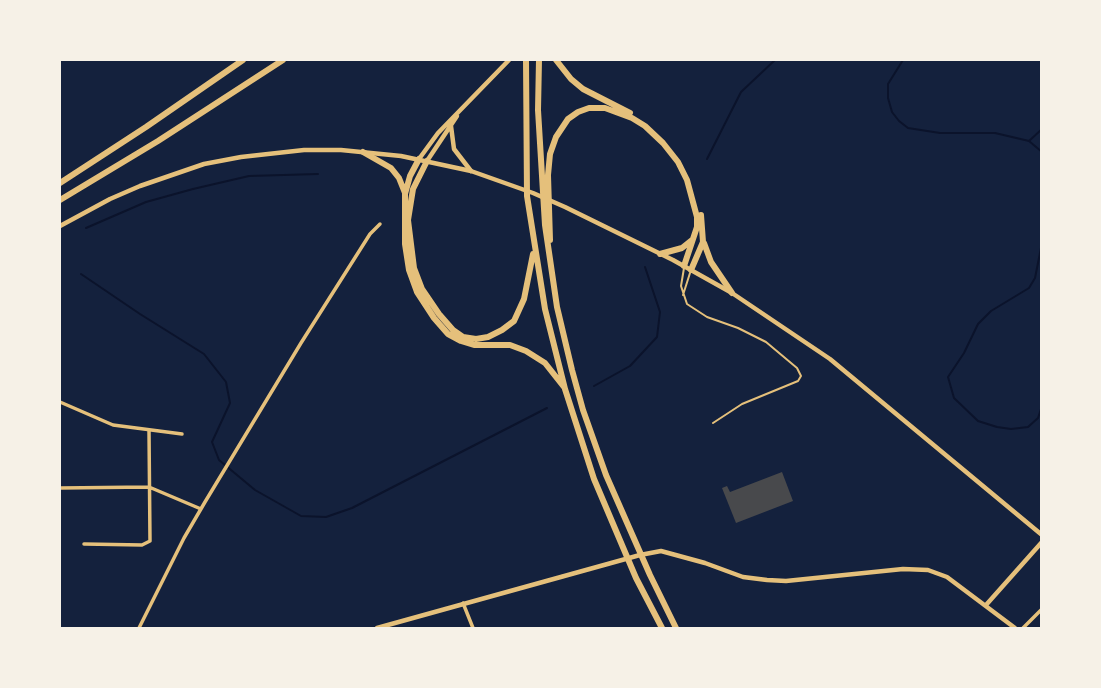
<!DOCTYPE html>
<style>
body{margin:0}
#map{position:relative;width:1101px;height:688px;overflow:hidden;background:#14213d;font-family:"Sofia Sans Condensed",sans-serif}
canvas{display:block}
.frame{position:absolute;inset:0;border:61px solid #f6f1e7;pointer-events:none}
</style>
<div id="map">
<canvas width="1101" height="688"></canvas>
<div class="frame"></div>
</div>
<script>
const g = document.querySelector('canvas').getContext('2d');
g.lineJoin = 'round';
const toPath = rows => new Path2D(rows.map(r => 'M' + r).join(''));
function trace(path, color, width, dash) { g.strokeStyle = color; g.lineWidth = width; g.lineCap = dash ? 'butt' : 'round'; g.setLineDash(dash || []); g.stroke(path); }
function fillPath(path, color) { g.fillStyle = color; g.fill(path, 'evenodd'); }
const stream = toPath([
 [903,60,888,84,888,98,892,112,899,121,908,128,940,133,995,133,1029,141,1042,152],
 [1029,141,1042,129],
 [707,159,741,92,775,60],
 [86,228,146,202,193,189,249,176,318,174],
 [1042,243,1035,278,1029,288,991,311,978,324,964,353,948,377,954,398,978,421,997,427,1011,429,1028,427,1038,418,1042,406],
 [81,274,140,314,204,354,226,382,230,403,212,442,219,460,255,490,301,516,326,517,352,508,547,408],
 [594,386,630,366,657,337,660,312,645,267]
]);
const building = toPath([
 [782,472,793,501,736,523,722,488,727,486,730,492]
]);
const service = toPath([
 [684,268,681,286,687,304,707,317,738,328,766,342,797,368,801,376,798,381,742,404,713,423],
 [683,295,690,273]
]);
const minor = toPath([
 [60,402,113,425,182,434],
 [60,488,149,487,201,509],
 [84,544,142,545,150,541,149,431],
 [463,603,473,628],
 [139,628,184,538,205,502,301,343,370,234,380,224],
 [1023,628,1042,609]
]);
const tertiary = toPath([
 [451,126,454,149,471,171],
 [419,159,438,133,509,60],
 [427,161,457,116],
 [986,605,1042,542],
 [377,628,640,555,661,551,705,563,743,577,767,580,786,581,903,569,928,570,947,577,1015,628]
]);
const secondary = toPath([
 [60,226,110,199,140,186,204,164,241,157,304,150,341,150,401,156,471,171,533,193,565,207,673,260,732,293,830,359,1042,535]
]);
const motorway = toPath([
 [526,60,527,196,545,309,565,389,594,479,636,578,662,628],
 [539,60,538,110,545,225,557,307,572,370,583,410,606,475,650,575,676,628],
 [556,60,571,79,583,89,630,113],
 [363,152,391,168,399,178,405,193],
 [419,159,410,176,405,194,405,244,409,270,417,292,434,318,448,334,461,341,474,345,510,345,526,351,545,363,564,387],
 [427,161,413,189,408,220,414,268,422,289,439,314,453,330,463,337,476,339,488,337,502,330,514,321,524,299,533,254],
 [60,183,146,127,243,60],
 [60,200,158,141,283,60],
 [550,240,548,175,550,154,556,137,568,119,578,112,589,108,605,108,632,118,645,126,663,143,678,162,687,180,697,217,697,227,684,266],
 [704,243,711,262,732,293],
 [660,254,682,248,692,240],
 [691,270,703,242,701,215]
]);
trace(stream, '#0b132b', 2);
fillPath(building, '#48494c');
trace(service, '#e5c07b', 2);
trace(minor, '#e5c07b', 3.5);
trace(tertiary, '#e5c07b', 4.5);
trace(secondary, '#e5c07b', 4.5);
trace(motorway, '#e5c07b', 6);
</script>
